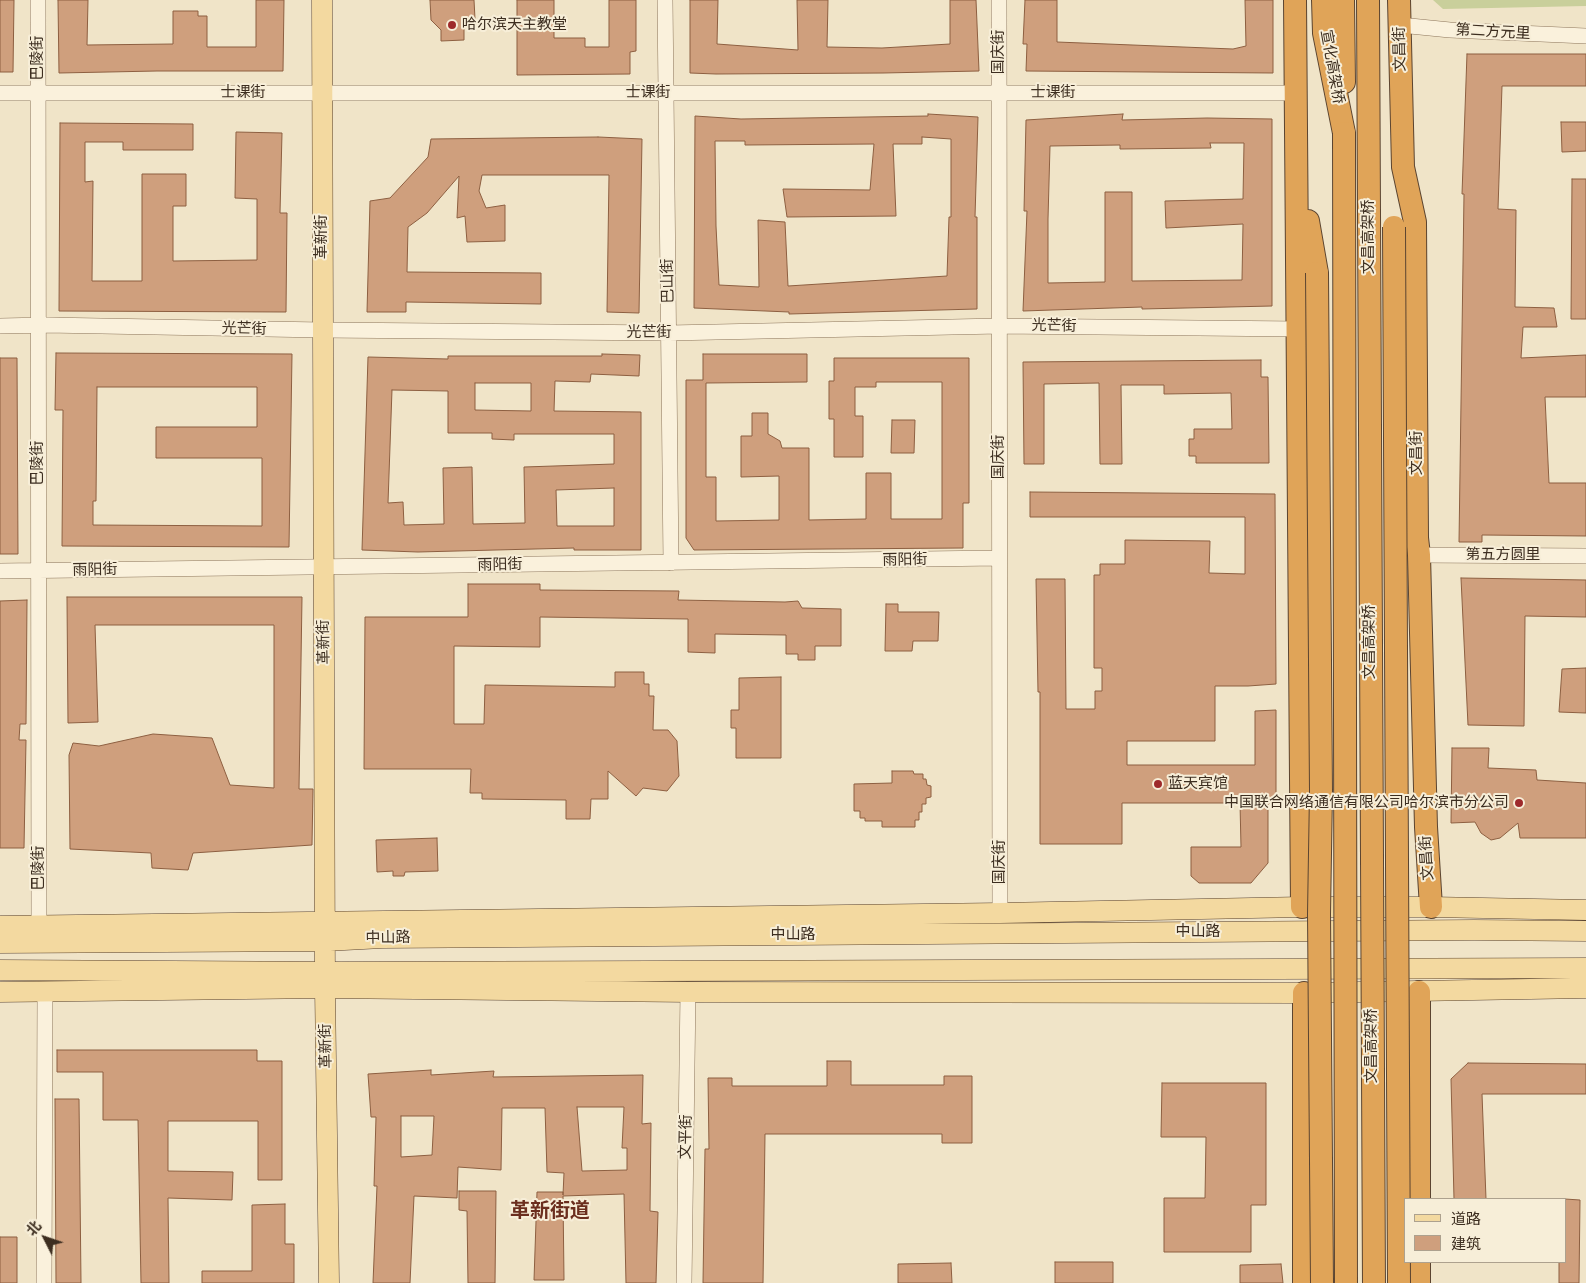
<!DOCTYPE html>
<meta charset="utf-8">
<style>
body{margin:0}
#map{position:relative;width:1586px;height:1283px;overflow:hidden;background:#f0e4c8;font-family:Merriweather,"Noto Sans SC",serif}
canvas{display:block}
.legend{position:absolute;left:1404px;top:1198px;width:162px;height:65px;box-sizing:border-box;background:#f7eed8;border:1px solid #ada18e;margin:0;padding:6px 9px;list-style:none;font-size:15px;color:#3d2e20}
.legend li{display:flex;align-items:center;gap:10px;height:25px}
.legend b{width:25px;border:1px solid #ada18e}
.north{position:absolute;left:20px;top:1213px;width:50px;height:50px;-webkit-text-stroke:4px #f7eed8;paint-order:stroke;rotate:311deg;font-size:14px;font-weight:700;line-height:20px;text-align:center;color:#3d2e20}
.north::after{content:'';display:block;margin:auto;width:18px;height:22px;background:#3d2e20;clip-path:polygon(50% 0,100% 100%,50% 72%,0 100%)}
</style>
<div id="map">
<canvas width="1586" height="1283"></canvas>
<ul class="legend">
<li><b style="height:6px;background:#f3d9a0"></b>道路</li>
<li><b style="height:14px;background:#cf9f7d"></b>建筑</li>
</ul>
<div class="north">北</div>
</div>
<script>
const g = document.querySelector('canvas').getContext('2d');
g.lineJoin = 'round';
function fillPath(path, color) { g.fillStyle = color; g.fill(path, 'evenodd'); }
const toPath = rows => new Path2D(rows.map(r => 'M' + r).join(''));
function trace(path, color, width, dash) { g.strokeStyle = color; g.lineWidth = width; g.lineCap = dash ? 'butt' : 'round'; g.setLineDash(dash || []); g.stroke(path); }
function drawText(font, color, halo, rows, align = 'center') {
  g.font = font + ' Merriweather,"Noto Sans SC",serif'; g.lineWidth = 4; g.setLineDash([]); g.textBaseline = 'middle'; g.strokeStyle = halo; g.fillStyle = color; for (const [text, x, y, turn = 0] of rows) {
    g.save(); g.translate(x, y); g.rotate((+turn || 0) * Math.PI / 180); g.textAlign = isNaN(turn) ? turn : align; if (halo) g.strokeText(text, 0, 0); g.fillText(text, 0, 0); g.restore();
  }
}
const green = toPath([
 [1433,0,1586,0,1586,6,1443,9]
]);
const building = toPath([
 [0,0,14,0,13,72,0,72,0,0],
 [58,0,88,0,87,45,173,44,173,11,198,11,198,16,207,16,207,47,256,47,256,0,284,0,283,71,157,71,59,73,58,0],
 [430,0,474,0,475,19,464,29,464,40,441,41,441,30,431,20,430,0],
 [517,0,554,0,554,38,585,38,585,47,609,47,609,0,636,0,636,51,630,52,630,74,517,75,517,0],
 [690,0,718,0,717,44,798,50,797,0,828,0,827,47,882,48,950,44,950,0,976,0,979,71,883,73,716,74,690,73,690,0],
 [1025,0,1057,0,1057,42,1233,49,1246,46,1245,0,1273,0,1273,73,1026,71,1027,44,1023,44,1025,0],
 [1467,54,1586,54,1586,86,1502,86,1498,209,1516,210,1515,307,1554,308,1557,327,1523,327,1521,358,1586,355,1586,397,1545,397,1549,483,1586,483,1586,536,1482,535,1482,542,1459,542,1464,194,1462,194,1467,54],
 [928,114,978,117,975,217,977,217,977,309,789,314,789,312,694,308,695,116,741,119,928,116,928,114],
 [922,137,951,139,951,217,949,217,947,276,788,286,785,222,758,220,759,287,719,285,716,226,715,141,745,141,745,145,874,144,870,190,783,189,787,217,896,216,893,144,922,144,922,137],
 [1123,114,1122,120,1207,118,1272,119,1272,306,1142,309,1142,307,1023,311,1027,211,1024,211,1026,120,1123,114],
 [1210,143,1244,143,1243,199,1165,201,1166,228,1243,224,1242,280,1132,281,1132,192,1105,192,1105,282,1048,283,1048,219,1050,146,1120,145,1120,149,1211,148,1210,143],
 [1561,122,1586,122,1586,151,1562,152,1561,122],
 [60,123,193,124,193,150,123,150,123,142,85,142,85,182,93,181,92,281,142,281,142,174,186,174,186,206,173,206,173,261,257,260,257,199,235,198,236,132,282,133,280,213,287,213,286,312,59,311,60,123],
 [598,137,642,139,639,313,607,312,609,175,482,175,479,191,486,208,505,205,505,241,467,242,465,216,457,218,459,176,427,213,408,227,407,272,541,273,541,304,406,302,406,312,367,312,370,201,390,198,428,157,431,139,598,137],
 [1572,179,1586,179,1586,319,1571,319,1572,179],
 [56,353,292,354,289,547,62,546,63,410,55,410,56,353],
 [97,387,257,387,257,427,156,427,156,458,262,458,262,526,93,525,93,501,96,501,97,387],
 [602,354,640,355,639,376,591,374,590,382,555,381,554,411,641,412,641,550,574,550,574,548,418,552,362,550,368,357,448,359,448,356,602,356,602,354],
 [475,383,531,383,531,411,475,410,475,383],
 [392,390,448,391,448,433,492,433,492,439,514,440,514,434,614,434,614,464,524,467,525,523,473,524,472,467,443,468,444,524,404,525,403,502,388,503,392,390],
 [614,488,614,526,557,526,556,490,614,488],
 [703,354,807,354,807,382,706,383,706,477,716,477,716,521,779,520,779,476,741,477,741,436,752,436,752,413,768,413,768,434,780,441,782,448,809,448,809,520,866,519,866,473,891,473,891,519,942,519,942,382,876,382,876,387,855,387,855,416,863,416,863,457,834,457,834,419,829,419,829,381,834,381,834,358,969,358,969,503,963,503,963,548,694,550,686,538,686,380,703,380,703,354],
 [0,358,17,358,18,554,0,554,0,358],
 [1261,360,1261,377,1268,377,1269,463,1196,463,1196,456,1189,456,1189,439,1194,439,1194,429,1232,429,1231,393,1164,394,1164,385,1121,385,1122,464,1100,464,1099,383,1044,384,1044,464,1024,464,1023,362,1261,360],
 [892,420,915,420,914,453,891,453,892,420],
 [1030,492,1275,494,1276,684,1248,686,1215,686,1215,741,1127,741,1127,765,1255,765,1255,711,1276,710,1276,803,1268,803,1268,863,1251,883,1199,883,1191,876,1191,847,1241,847,1240,803,1122,803,1122,844,1040,844,1040,692,1038,692,1036,579,1065,579,1066,709,1095,709,1095,691,1102,691,1102,668,1094,668,1094,575,1100,575,1100,564,1125,564,1125,540,1210,541,1209,573,1245,574,1245,517,1030,517,1030,492],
 [1461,578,1586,580,1586,617,1525,616,1524,726,1468,725,1461,578],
 [468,584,540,584,540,590,679,591,678,600,785,602,798,601,802,608,841,609,841,646,815,646,815,660,798,660,798,654,786,654,786,635,715,634,715,653,688,652,688,619,540,617,540,647,454,646,454,724,484,724,485,685,615,687,615,672,644,672,644,684,649,684,649,696,654,696,653,730,668,730,677,741,679,776,667,791,643,788,636,796,608,771,608,799,591,799,590,819,566,819,566,800,482,799,482,793,470,793,471,769,364,769,365,617,468,617,468,584],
 [67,597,302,597,299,789,313,789,312,845,193,853,188,870,152,868,151,853,70,849,69,755,73,743,99,746,153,734,212,738,230,785,274,788,274,625,95,625,98,722,68,723,67,597],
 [27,600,26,724,20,724,19,740,26,740,24,848,0,848,0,601,27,600],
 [886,604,898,604,898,612,939,612,938,641,913,641,912,651,885,651,886,604],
 [1586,668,1586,713,1559,712,1562,669,1586,668],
 [781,677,781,758,736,758,736,728,731,728,731,710,739,710,739,678,781,677],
 [1452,748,1489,748,1488,768,1536,770,1537,780,1586,783,1586,838,1520,838,1518,823,1500,838,1491,840,1481,833,1475,822,1451,823,1452,748],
 [892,771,913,771,914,774,923,774,923,779,926,779,927,785,931,786,931,797,926,798,926,804,922,804,922,812,919,812,919,820,915,820,915,827,882,827,882,821,865,821,865,818,860,818,860,811,854,811,854,784,892,783,892,771],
 [437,838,438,871,405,872,404,876,393,876,393,871,377,872,376,840,437,838],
 [57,1050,257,1050,257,1061,282,1061,282,1180,258,1180,258,1121,168,1121,168,1171,233,1172,232,1200,168,1198,169,1283,141,1283,138,1120,103,1120,103,1072,57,1072,57,1050],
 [827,1061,851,1061,851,1085,944,1085,944,1076,972,1076,972,1143,942,1143,942,1134,765,1134,763,1283,703,1283,705,1149,709,1149,708,1078,732,1078,732,1086,827,1086,827,1061],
 [1468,1063,1586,1064,1586,1094,1482,1094,1486,1199,1454,1199,1451,1079,1468,1063],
 [431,1070,431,1075,494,1071,493,1077,643,1075,642,1124,651,1123,650,1211,658,1212,656,1283,626,1283,624,1194,563,1196,564,1280,534,1280,537,1192,563,1192,563,1195,564,1173,547,1172,545,1108,502,1108,501,1170,458,1167,457,1198,414,1196,410,1283,373,1283,377,1186,374,1186,376,1117,371,1117,368,1074,431,1070],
 [577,1107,624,1107,622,1148,627,1148,627,1170,582,1171,577,1107],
 [401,1116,434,1116,432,1155,401,1157,401,1116],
 [1162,1083,1266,1083,1266,1205,1251,1205,1251,1252,1164,1252,1164,1198,1205,1198,1206,1137,1161,1137,1162,1083],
 [55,1099,79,1099,81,1283,56,1283,55,1099],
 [459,1191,496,1191,495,1283,468,1283,467,1211,459,1210,459,1191],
 [1565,1199,1580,1200,1579,1283,1559,1283,1559,1262,1565,1262,1565,1199],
 [285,1204,285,1244,294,1244,294,1283,202,1283,202,1271,252,1271,252,1205,285,1204],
 [0,1237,17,1237,17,1283,0,1283,0,1237],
 [1055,1262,1113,1262,1113,1283,1055,1283,1055,1262],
 [951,1263,952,1283,898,1283,898,1264,951,1263],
 [1281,1264,1283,1283,1240,1283,1240,1265,1281,1264]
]);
const minor = toPath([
 [38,0,39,926],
 [665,0,671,563],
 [999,0,1000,913],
 [1400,25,1450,30,1586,36],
 [0,93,1296,93],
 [0,326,46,325,322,330,669,333,999,326,1298,329],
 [1419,555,1586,556],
 [0,571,999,558],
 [44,1283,45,992],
 [684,1283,688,992]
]);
const major = toPath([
 [322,0,325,988,329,1283],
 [0,926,1000,913,1302,907,1431,907,1586,910],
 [0,943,325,941,382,938,1474,930,1586,931],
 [0,970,341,972,1586,968],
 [0,992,325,988,688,992,1304,993,1586,988]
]);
const highway = toPath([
 [1295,0,1302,907],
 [1323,0,1324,33,1344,133],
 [1343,0,1344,82],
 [1399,0,1403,167,1415,222,1417,538,1419,555,1426,827,1431,907],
 [1308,221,1317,273],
 [1419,1199,1419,992],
 [1304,1283,1304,993],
 [1419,1283,1419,1262]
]);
const highwayBridge = toPath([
 [1368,0,1374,1283],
 [1344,133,1346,1283],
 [1394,227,1399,1283],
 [1317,273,1321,792,1319,914,1322,1283]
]);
const markers = [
 [452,25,5,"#9e2a2b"],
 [1158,784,5,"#9e2a2b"],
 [1519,803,5,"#9e2a2b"]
];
const poiNames = [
 ["哈尔滨天主教堂",462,25],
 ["蓝天宾馆",1168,784],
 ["中国联合网络通信有限公司哈尔滨市分公司",1509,803,"right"]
];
const streetNames = [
 ["第二方元里",1493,32,3],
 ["文昌街",1400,49,-91],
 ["国庆街",999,52,-90],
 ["巴陵街",38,58,-90],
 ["宣化高架桥",1332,67,80],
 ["士课街",243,93],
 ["士课街",648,93],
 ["士课街",1053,93],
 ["革新街",322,237,-90],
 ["文昌高架桥",1369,237,-90],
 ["巴山街",668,281,-91],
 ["光芒街",1054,326,1],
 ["光芒街",244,329,1],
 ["光芒街",649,333],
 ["文昌街",1417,453,-90],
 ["国庆街",999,457,-90],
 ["巴陵街",38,463,-90],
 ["第五方圆里",1503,555],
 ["雨阳街",905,560,-1],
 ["雨阳街",500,565,-1],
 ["雨阳街",95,570,-1],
 ["革新街",324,642,-91],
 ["文昌高架桥",1370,642,-90],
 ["文昌街",1427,858,-94],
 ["国庆街",1000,862,-90],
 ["巴陵街",39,868,-90],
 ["中山路",1198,932],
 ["中山路",793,935],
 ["中山路",388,938,-1],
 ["革新街",326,1046,-91],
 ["文昌高架桥",1372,1046,-90],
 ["文平街",686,1137,-89]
];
const districtNames = [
 ["革新街道",550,1211]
];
fillPath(green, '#c9cf9b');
fillPath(building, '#cf9f7d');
trace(building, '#8d5f41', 1);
trace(minor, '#8d765c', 16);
trace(major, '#5b4430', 21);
trace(highway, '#5b4430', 24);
trace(minor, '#faf1dc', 15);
trace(major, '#f3d9a0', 20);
trace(highway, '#e0a458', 22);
trace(highwayBridge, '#5b4430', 24, []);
trace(highwayBridge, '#e0a458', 22);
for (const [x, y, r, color] of markers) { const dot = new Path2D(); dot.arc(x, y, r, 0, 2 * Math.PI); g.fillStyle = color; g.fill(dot); trace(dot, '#f7eed8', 2); }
drawText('15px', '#3d2e20', '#f7eed8', poiNames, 'left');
drawText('15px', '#3d2e20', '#f7eed8', streetNames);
drawText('bold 20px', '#6b2e1e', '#f7eed8', districtNames);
</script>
